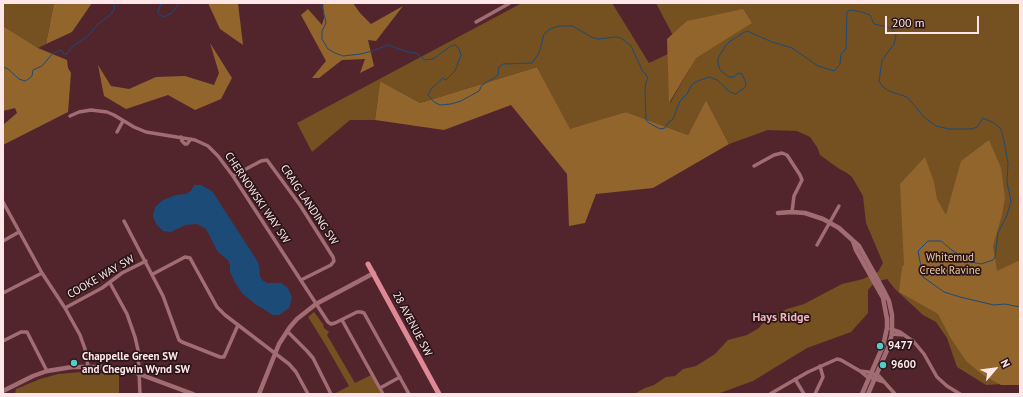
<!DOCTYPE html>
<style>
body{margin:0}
#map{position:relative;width:1023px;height:397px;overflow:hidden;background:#52252d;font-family:"PT Sans",sans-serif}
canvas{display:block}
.frame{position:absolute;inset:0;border:4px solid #ffe6e9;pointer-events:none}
.north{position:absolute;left:975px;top:349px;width:40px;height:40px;-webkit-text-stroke:3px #2a1619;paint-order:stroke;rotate:62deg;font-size:11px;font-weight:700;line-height:16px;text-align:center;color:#ffe6e9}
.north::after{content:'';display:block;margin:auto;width:14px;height:18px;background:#ffe6e9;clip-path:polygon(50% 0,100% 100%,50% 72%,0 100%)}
.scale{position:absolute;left:885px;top:16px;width:94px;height:18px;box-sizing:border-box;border:2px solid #ffe6e9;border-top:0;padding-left:5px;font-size:12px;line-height:14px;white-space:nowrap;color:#ffe6e9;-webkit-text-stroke:3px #2a1619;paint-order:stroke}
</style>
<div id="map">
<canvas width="1023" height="397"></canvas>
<div class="frame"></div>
<div class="north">N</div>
<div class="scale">200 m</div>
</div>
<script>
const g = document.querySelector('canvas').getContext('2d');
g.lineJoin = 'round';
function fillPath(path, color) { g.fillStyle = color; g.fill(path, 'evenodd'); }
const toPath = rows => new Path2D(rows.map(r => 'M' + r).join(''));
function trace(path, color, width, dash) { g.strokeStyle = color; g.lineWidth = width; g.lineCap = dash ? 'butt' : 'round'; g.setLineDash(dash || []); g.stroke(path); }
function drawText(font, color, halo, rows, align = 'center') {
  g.font = font + ' "PT Sans",sans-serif'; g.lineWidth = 3.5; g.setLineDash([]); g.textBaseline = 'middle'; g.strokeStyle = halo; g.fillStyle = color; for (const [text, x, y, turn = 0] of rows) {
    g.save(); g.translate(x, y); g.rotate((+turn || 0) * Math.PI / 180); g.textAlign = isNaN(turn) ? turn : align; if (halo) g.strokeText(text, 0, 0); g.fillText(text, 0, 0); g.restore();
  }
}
const green = toPath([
 [3,3,54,3,46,44,38,48,3,26],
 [522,3,612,3,649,63,668,54,670,103,690,68,656,3,1020,3,1020,383,986,385,957,367,947,338,936,322,923,315,895,289,887,279,875,282,868,290,868,313,851,332,807,348,753,381,717,394,634,394,645,388,654,385,666,377,675,376,683,369,696,366,715,354,728,340,747,335,759,328,765,320,787,309,804,304,842,284,863,279,878,272,883,263,866,223,863,196,852,177,847,173,838,168,820,155,817,147,810,137,797,131,768,130,729,144,706,100,688,135,626,112,570,130,537,67,420,103,380,81,375,120,350,120,312,152,297,123],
 [314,312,323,324,324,328,329,332,327,335,355,383,371,375,381,394,334,394,349,386,325,344,308,317],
 [82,372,119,374,119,394,15,394,16,389,40,379,58,374]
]);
const forest = toPath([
 [54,3,92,3,72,32,46,44],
 [208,3,238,3,243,45,220,29],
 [323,3,353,3,360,13,371,24,403,6,376,41,368,40,374,66,360,73,365,59,342,60,319,78,312,78,326,61,301,15,308,9,322,25,324,18],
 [743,9,752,23,696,58,669,103,667,39,687,21],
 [3,26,38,48,67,60,68,68,71,73,68,112,3,145,3,125,17,113,15,108,3,111],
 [210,43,232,78,221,99,195,110,168,95,126,109,104,96,98,65,111,86,129,89,156,77,185,76,214,85,219,73],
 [537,67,570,129,626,112,688,135,706,100,729,144,653,188,596,194,585,223,569,226,567,174,511,105,444,130,375,120,380,81,420,103],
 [989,140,1001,168,1005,198,1002,215,993,246,997,271,1020,260,1020,385,1001,385,983,375,966,361,950,337,938,314,899,292,902,267,904,265,900,184,925,157,934,182,937,199,946,215,961,161]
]);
const water = toPath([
 [194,185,201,185,212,191,258,262,259,266,260,276,262,280,267,283,281,283,288,288,292,298,289,308,279,315,273,315,255,304,242,293,234,281,230,271,230,265,228,260,218,252,206,229,197,224,185,225,171,232,163,231,156,224,153,216,155,207,163,200,176,195,186,194,191,191]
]);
const stream = toPath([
 [161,3,158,12,159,14,163,17,172,13,179,3],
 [320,3,323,9,326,23,322,31,322,39,328,49,335,53,343,56,361,54,372,51,388,45,408,52,416,53,425,60,433,59,451,46,456,45,459,49,461,55,455,71,446,80,443,78,432,88,428,95,434,102,440,105,451,104,461,101,479,91,482,85,494,78,498,75,499,67,503,64,532,63,539,53,544,34,550,29,559,26,573,26,591,37,598,39,615,37,621,38,631,46,643,72,646,74,648,79,646,82,645,91,646,120,649,123,660,129,665,128,668,123,673,119,680,101,687,94,691,86,695,82,709,77,717,80,730,92,736,94,745,87,746,83,742,74,738,73,734,77,729,77,720,70,718,63,718,58,726,45,729,42,743,33,747,31,772,42,792,48,818,66,834,71,840,64,841,54,846,49,847,12,850,10,862,12,870,15,874,24,888,27,894,31,896,36,894,44,882,60,879,81,883,87,889,91,907,97,925,118,936,126,949,129,972,129,977,127,983,118,994,123,1001,129,1004,141,1008,163,1007,182,1011,201,1007,215,998,233,995,257,993,260,981,264,972,262,953,251,941,241,928,241,918,251,923,277,944,292,960,297,994,305,1005,304,1020,307],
 [3,67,8,69,19,79,25,81,27,80,32,76,33,70,42,66,53,53,61,50,64,54,67,54,72,47,88,36,98,24,110,15,114,10,115,3]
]);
const minor = toPath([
 [476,22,510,3],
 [70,116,79,112,91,110,107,112,114,115,134,127,146,132,195,140,208,146,218,156,233,176,328,322,331,324,335,323,357,312,361,312,364,313,409,394],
 [117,132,123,121],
 [181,137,182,141,185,144,187,144,191,139],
 [754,166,774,155,782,153,787,155,800,175,802,180,794,196,792,212],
 [233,176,261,161,267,160,300,205,333,257,334,261,331,265,301,280],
 [3,202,42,273,65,308,80,335,85,349,88,366],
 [124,221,163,296,179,340,182,342,220,357,224,357,238,325],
 [3,241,19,232],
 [817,245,839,206],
 [153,274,185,257,190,258,217,307,225,315,289,364,296,372,308,394],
 [110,283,127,314,135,337,138,350,140,394],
 [3,293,42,273],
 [65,308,102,288,122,273,146,261],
 [342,320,383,394],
 [891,329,900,332,914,342,924,354,937,377,947,386,960,394],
 [287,331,307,351,313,358,331,394],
 [891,334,904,335],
 [3,341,21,332,27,332,47,371],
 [860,371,866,376,884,382],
 [795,379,804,394],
 [380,388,400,377],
 [770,394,808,372,837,359,841,360,860,371,868,372,879,376,895,394],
 [815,394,823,377,820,366]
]);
const tertiary = toPath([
 [778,213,792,212,805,213,823,219,839,228,859,246,883,289,889,301,892,315,892,334,888,348,868,394],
 [853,241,856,250,883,298,887,319,887,328,883,346,862,394],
 [3,391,33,376,47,371,72,367,104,367,131,371,193,394],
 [259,394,279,344,290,327,297,319,316,304,374,273]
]);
const secondary = toPath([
 [368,264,439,394]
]);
const markers = [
 [880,346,4,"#54cdc8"],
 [74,363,4,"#54cdc8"],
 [883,365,4,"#54cdc8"]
];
const streetNames = [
 ["CHERNOWSKI WAY SW",257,198,56],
 ["CRAIG LANDING SW",309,205,56],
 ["COOKE WAY SW",101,277,-30],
 ["28 AVENUE SW",412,324,62]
];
const parkNames = [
 ["Whitemud",950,258],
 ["Creek Ravine",950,271]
];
const poiNames = [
 ["9477",888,346],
 ["Chappelle Green SW",82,357],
 ["and Chegwin Wynd SW",82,370],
 ["9600",891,365]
];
const neighbourhoodNames = [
 ["Hays Ridge",781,318]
];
fillPath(green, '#755020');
fillPath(forest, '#91652c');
fillPath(water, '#1c4b78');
trace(stream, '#1c4b78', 1);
trace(minor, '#a26c73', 3.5);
trace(tertiary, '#a26c73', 4.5);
trace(secondary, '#de8995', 5);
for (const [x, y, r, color] of markers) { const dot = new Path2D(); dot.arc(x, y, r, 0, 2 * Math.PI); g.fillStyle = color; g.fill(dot); trace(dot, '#2a1619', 1.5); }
drawText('11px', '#ffe6e9', '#2a1619', streetNames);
drawText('11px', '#f2cc9e', '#2a1619', parkNames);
drawText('bold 11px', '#ffe6e9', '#2a1619', poiNames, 'left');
drawText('bold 12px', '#f0b6bd', '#2a1619', neighbourhoodNames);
</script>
